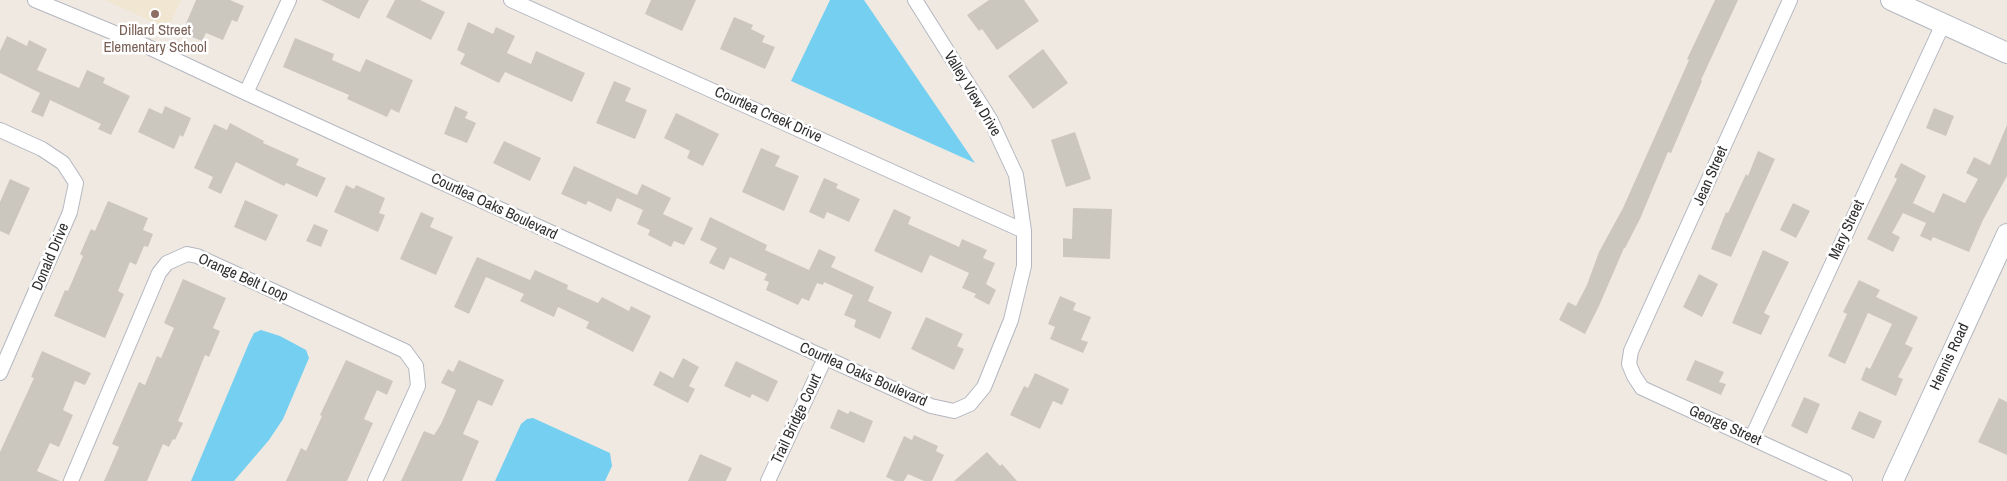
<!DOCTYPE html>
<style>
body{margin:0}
canvas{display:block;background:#efe9e1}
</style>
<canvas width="2007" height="481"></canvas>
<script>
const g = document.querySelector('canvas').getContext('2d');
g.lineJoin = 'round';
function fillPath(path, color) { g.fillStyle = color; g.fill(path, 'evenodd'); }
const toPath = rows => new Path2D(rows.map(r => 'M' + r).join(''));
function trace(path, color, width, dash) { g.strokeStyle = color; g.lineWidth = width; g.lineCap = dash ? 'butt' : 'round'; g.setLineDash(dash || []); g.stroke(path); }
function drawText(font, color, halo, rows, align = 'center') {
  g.font = font + ' "Archivo Narrow",sans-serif'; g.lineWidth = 5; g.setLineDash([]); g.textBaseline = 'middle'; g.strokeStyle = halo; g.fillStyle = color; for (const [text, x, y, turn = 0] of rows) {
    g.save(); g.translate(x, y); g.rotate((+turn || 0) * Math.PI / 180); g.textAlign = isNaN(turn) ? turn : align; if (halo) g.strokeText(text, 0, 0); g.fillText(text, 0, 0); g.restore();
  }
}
const education = toPath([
 [105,0,181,0,168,29]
]);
const water = toPath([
 [830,0,864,0,975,163,791,81],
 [261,330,280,336,306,350,309,358,283,419,269,440,234,481,191,481,249,343,254,333],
 [533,418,610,453,612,466,605,481,495,481,521,424,527,419]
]);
const building = toPath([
 [196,0,230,0,244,6,237,22,232,20,223,40,206,33,202,41,182,33],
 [321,0,369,0,359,19],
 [395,0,420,0,445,12,431,40,386,17],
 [651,0,696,0,682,31,645,14],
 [989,0,1024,0,1039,21,997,50,982,29,979,31,967,15],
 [1715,0,1738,0,1701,80,1702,81,1671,153,1668,152,1640,219,1625,248,1624,248,1599,306,1585,334,1559,320,1568,302,1576,306,1587,285,1599,252,1623,208,1689,60,1687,59],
 [734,17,753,25,751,29,765,36,762,42,775,47,765,69,720,49],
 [468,22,493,34,496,27,515,36,507,53,531,64,536,51,585,73,572,102,505,72,499,83,460,64,465,54,457,50],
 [7,36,27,46,29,40,47,49,37,70,79,88,87,70,105,78,103,83,130,96,111,135,98,129,101,124,50,100,43,117,31,112,40,93,0,73,0,51],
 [295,38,334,54,332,60,360,72,366,59,413,80,399,113,391,109,387,117,347,99,349,95,283,67],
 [1043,49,1068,83,1033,109,1008,76],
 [614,81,631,88,625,101,647,110,635,139,596,123],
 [165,106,191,118,183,137,180,135,174,149,138,132,149,108,162,114],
 [455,106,468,112,465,118,476,123,467,143,444,134],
 [1934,108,1954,116,1946,136,1926,128],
 [676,113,719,134,703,166,687,158,690,151,664,138],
 [230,123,264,141,263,143,299,159,296,165,326,178,317,197,286,183,284,186,236,162,221,194,208,188,213,177,194,168,214,124,227,130],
 [2007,125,2007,176,1983,220,1969,252,1933,237,1931,241,1920,236,1926,223,1903,213,1892,233,1900,237,1893,252,1867,239,1897,179,1894,177,1901,163,1926,176,1913,203,1934,213,1943,193,1965,203,1978,179,1966,173,1974,157,1990,165],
 [1075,132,1091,179,1066,187,1051,140],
 [504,141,541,158,530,181,493,163],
 [761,148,780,156,775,166,799,176,784,211,742,192],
 [1758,151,1775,159,1731,257,1711,249,1726,212,1728,213,1746,174,1748,176],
 [574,166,637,195,642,184,671,198,663,214,693,228,684,245,674,241,671,247,648,235,650,230,637,224,643,210,617,198,611,212,588,201,586,205,561,194],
 [824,178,838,184,836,188,860,199,849,222,827,212,824,219,809,212],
 [10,179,30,188,9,235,0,231,0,202],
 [346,185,354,189,356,185,385,198,379,213,385,215,378,232,334,212],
 [245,200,278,215,266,241,234,227],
 [108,201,148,218,143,230,153,234,148,247,144,246,136,265,130,262,118,291,124,294,105,338,54,316,65,290,68,291,83,256,80,254,91,229,95,231],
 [1793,203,1810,211,1796,238,1780,230],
 [1073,208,1112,209,1110,259,1063,257,1063,238,1072,239],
 [894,209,911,217,908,224,948,242,959,247,962,239,987,250,983,258,995,263,986,284,996,290,989,305,974,297,976,294,962,288,969,273,930,255,922,273,874,251],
 [421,212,434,218,430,227,453,237,436,275,400,259],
 [710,217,767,245,765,250,809,270,819,249,836,257,831,267,874,287,868,301,892,312,880,339,854,327,856,320,844,315,853,295,824,282,823,285,817,283,809,301,802,298,798,305,766,290,769,282,764,280,767,274,730,257,724,270,709,263,717,248,700,240],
 [314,224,328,230,321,247,306,241],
 [1763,250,1789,262,1764,313,1770,316,1761,335,1732,323],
 [477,257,530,280,535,270,568,285,567,289,598,303,602,297,629,311,631,306,651,316,633,352,586,328,589,322,558,307,554,317,520,301,524,294,486,277,469,314,454,307],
 [1699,274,1718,284,1702,317,1683,307],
 [183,279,226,298,213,328,220,331,209,357,205,355,191,390,178,421,183,423,175,440,173,439,169,447,163,444,147,481,104,481,119,447,112,444,139,382,145,385,157,356,161,358,174,328,164,323],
 [1859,280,1880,290,1876,297,1918,317,1905,344,1913,348,1898,377,1903,379,1896,396,1861,380,1866,367,1870,369,1892,324,1868,313,1845,364,1828,356,1847,314,1843,312],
 [1060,296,1076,303,1073,310,1091,317,1081,340,1088,342,1083,353,1050,339,1055,327,1048,324],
 [926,317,963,334,957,346,964,349,954,370,911,349],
 [42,351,91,373,85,385,75,381,63,410,73,415,59,447,50,443,37,471,60,481,0,481,0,452,34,378,31,377],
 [683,358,699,367,689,386,695,389,688,403,653,385,660,371,673,378],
 [346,360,393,381,387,395,377,390,364,419,373,423,347,481,286,481,301,448,306,451,322,416,320,415],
 [459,360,504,380,492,406,478,400,463,434,479,441,462,481,401,481,424,431,434,435,441,424,456,390,441,383,448,369,453,372],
 [1695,360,1724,372,1719,382,1726,384,1721,395,1686,380],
 [736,361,778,381,768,402,752,394,750,398,724,386],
 [1035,373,1069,389,1062,405,1053,401,1040,429,1010,415,1024,386,1028,388],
 [1804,397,1820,404,1807,434,1791,426],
 [1999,398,2007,402,2007,455,1978,442],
 [838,409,848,414,850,411,873,421,864,443,830,428],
 [1859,411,1882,421,1874,439,1851,429],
 [914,435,938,446,936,451,944,455,932,481,924,481,908,474,904,481,895,481,886,477,904,436,912,440],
 [987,452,1000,466,1002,464,1017,481,954,481],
 [700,454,732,468,726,481,688,481]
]);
const street = toPath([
 [35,0,146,46,246,93,931,406,954,411,970,404,984,387,1011,320,1024,266,1024,231,1016,175,990,119,915,0],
 [511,0,1024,231],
 [1790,0,1631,351,1629,364,1634,376,1642,388,1845,481],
 [246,93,289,0],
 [0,130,42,149,63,163,76,183,70,212,0,373],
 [1752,437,1943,24],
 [71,481,159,273,167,263,187,254,197,256,405,351,416,366,418,386,375,481],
 [768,481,825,358]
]);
const secondary = toPath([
 [1891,0,2007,53],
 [1893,481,2007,234]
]);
const markers = [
 [155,14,5,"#8d6e63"]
];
const educationNames = [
 ["Dillard Street",155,31],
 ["Elementary School",155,48]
];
const streetNames = [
 ["Valley View Drive",972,94,59],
 ["Courtlea Creek Drive",768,115,24],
 ["Jean Street",1711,176,-66],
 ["Courtlea Oaks Boulevard",494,207,25],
 ["Mary Street",1847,230,-65],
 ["Donald Drive",51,257,-67],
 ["Orange Belt Loop",243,278,24],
 ["Hennis Road",1950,357,-65],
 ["Courtlea Oaks Boulevard",863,375,24],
 ["Trail Bridge Court",797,419,-65],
 ["George Street",1725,426,24]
];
fillPath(education, '#f0e6d1');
fillPath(water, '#75cff0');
fillPath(building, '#cbc7bf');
trace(street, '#b4b7c1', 16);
trace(secondary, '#b4b7c1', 22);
trace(street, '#fff', 14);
trace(secondary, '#fff', 20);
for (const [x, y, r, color] of markers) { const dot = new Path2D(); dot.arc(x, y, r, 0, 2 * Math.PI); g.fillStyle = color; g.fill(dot); trace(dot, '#fff', 2); }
drawText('15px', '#785e54', '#fff', educationNames);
drawText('15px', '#2e2e2e', '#fff', streetNames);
</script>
